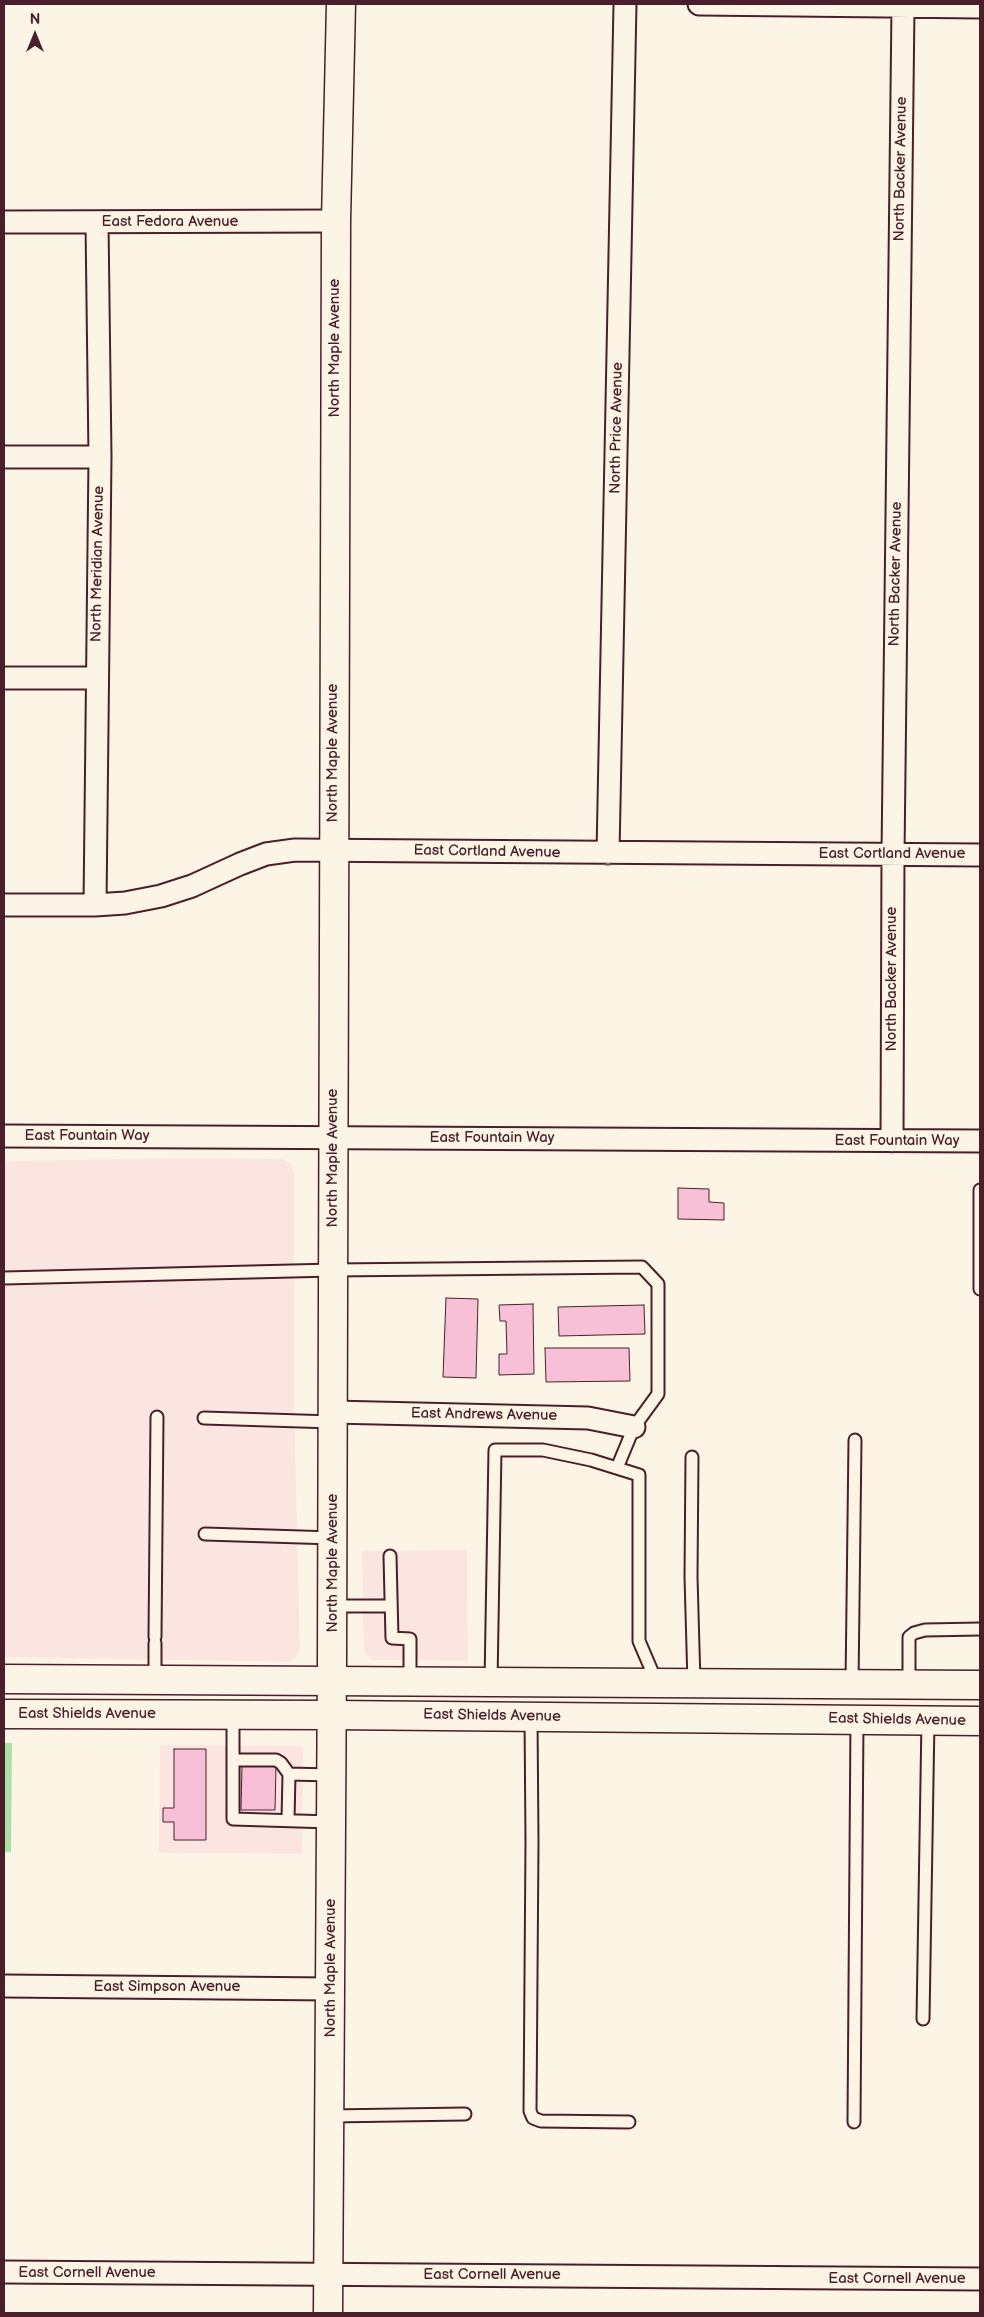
<!DOCTYPE html>
<style>
body{margin:0}
#map{position:relative;width:984px;height:2317px;overflow:hidden;background:#fcf5e5;font-family:"Balsamiq Sans",sans-serif}
canvas{display:block}
.frame{position:absolute;inset:0;border:5px solid #4a1f2b;pointer-events:none}
.north{position:absolute;left:10px;top:10px;width:50px;height:50px;-webkit-text-stroke:4px #fcf5e5;paint-order:stroke;rotate:0deg;font-size:14px;font-weight:700;line-height:20px;text-align:center;color:#4a1f2b}
.north::after{content:'';display:block;margin:auto;width:18px;height:22px;background:#4a1f2b;clip-path:polygon(50% 0,100% 100%,50% 72%,0 100%)}
</style>
<div id="map">
<canvas width="984" height="2317"></canvas>
<div class="frame"></div>
<div class="north">N</div>
</div>
<script>
const g = document.querySelector('canvas').getContext('2d');
g.lineJoin = 'round';
function fillPath(path, color) { g.fillStyle = color; g.fill(path, 'evenodd'); }
const toPath = rows => new Path2D(rows.map(r => 'M' + r).join(''));
function trace(path, color, width, dash) { g.strokeStyle = color; g.lineWidth = width; g.lineCap = dash ? 'butt' : 'round'; g.setLineDash(dash || []); g.stroke(path); }
function drawText(font, color, halo, rows, align = 'center') {
  g.font = font + ' "Balsamiq Sans",sans-serif'; g.lineWidth = 4; g.setLineDash([]); g.textBaseline = 'middle'; g.strokeStyle = halo; g.fillStyle = color; for (const [text, x, y, turn = 0] of rows) {
    g.save(); g.translate(x, y); g.rotate((+turn || 0) * Math.PI / 180); g.textAlign = isNaN(turn) ? turn : align; if (halo) g.strokeText(text, 0, 0); g.fillText(text, 0, 0); g.restore();
  }
}
const built = toPath([
 [198,1158,282,1159,291,1163,294,1172,294,1405,300,1651,295,1658,288,1662,4,1657,4,1161],
 [467,1550,468,1661,373,1660,364,1652,362,1551],
 [160,1745,303,1746,302,1854,159,1853]
]);
const green = toPath([
 [4,1743,12,1743,11,1852,4,1852]
]);
const building = toPath([
 [678,1188,709,1189,709,1202,724,1203,724,1220,678,1219,678,1188],
 [446,1298,478,1299,476,1378,443,1377,446,1298],
 [533,1304,534,1374,499,1375,499,1354,507,1354,506,1321,500,1321,499,1305,533,1304],
 [644,1305,645,1334,559,1336,558,1307,644,1305],
 [545,1348,629,1348,630,1381,546,1382,545,1348],
 [174,1749,206,1749,206,1840,174,1840,174,1822,163,1822,163,1808,174,1808,174,1749],
 [242,1764,276,1765,275,1810,241,1810,242,1764]
]);
const service = toPath([
 [980,1190,980,1289],
 [4,1278,333,1270,642,1267,658,1284,658,1394,634,1427,617,1468],
 [204,1418,333,1422],
 [692,1457,691,1577,694,1683],
 [205,1534,333,1538],
 [390,1556,392,1638,410,1639,410,1681],
 [332,1606,391,1606],
 [155,1637,157,1417],
 [155,1643,155,1680],
 [491,1682,495,1450,543,1450,591,1460,639,1475,639,1641,657,1683],
 [852,1685,855,1440],
 [909,1685,909,1637,914,1633,925,1630,980,1629],
 [233,1714,233,1819,331,1822],
 [531,1717,532,1842,530,2111,533,2118,541,2121,629,2122],
 [233,1760,276,1760,281,1763,289,1774,288,1820],
 [289,1774,332,1775],
 [923,2019,928,1720],
 [330,2116,465,2114],
 [854,2122,857,1720]
]);
const minor = toPath([
 [699,4,980,7],
 [4,222,336,221],
 [4,457,100,457],
 [4,678,96,678],
 [608,853,625,4],
 [4,905,95,905,125,903,161,896,192,886,240,864,266,854,295,850,980,855],
 [95,905,100,457,97,223],
 [4,1136,980,1141],
 [892,1141,893,854,903,7],
 [333,1412,588,1418,634,1427],
 [4,1986,331,1989],
 [4,2272,980,2279]
]);
const tertiary = toPath([
 [328,2313,332,1660,336,221,341,4]
]);
const secondary = toPath([
 [4,1679,980,1685],
 [4,1714,332,1715,980,1721]
]);
const streetNames = [
 ["North Backer Avenue",901,169,-89],
 ["East Fedora Avenue",170,222],
 ["North Maple Avenue",335,348,-90],
 ["North Price Avenue",617,428,-89],
 ["North Meridian Avenue",98,564,-89],
 ["North Backer Avenue",896,574,-89],
 ["North Maple Avenue",333,753,-90],
 ["East Cortland Avenue",487,852,1],
 ["East Cortland Avenue",892,854],
 ["North Backer Avenue",892,979,-90],
 ["East Fountain Way",87,1136],
 ["East Fountain Way",492,1138],
 ["East Fountain Way",897,1141],
 ["North Maple Avenue",333,1158,-90],
 ["East Andrews Avenue",484,1415,1],
 ["North Maple Avenue",333,1563,-90],
 ["East Shields Avenue",87,1714],
 ["East Shields Avenue",492,1716,1],
 ["East Shields Avenue",897,1720,1],
 ["North Maple Avenue",331,1968,-90],
 ["East Simpson Avenue",167,1987],
 ["East Cornell Avenue",87,2273],
 ["East Cornell Avenue",492,2275],
 ["East Cornell Avenue",897,2279]
];
fillPath(built, '#fbe5e0');
fillPath(green, '#aae2a5');
fillPath(building, '#f8c0d6');
trace(building, '#4a1f2b', 1);
trace(service, '#4a1f2b', 15);
trace(minor, '#4a1f2b', 25);
trace(tertiary, '#4a1f2b', 31);
trace(secondary, '#4a1f2b', 31);
trace(service, '#fcf5e5', 11);
trace(minor, '#fcf5e5', 21);
trace(tertiary, '#fcf5e5', 28);
trace(secondary, '#fcf5e5', 28);
drawText('15px', '#4a1f2b', '#fcf5e5', streetNames);
</script>
